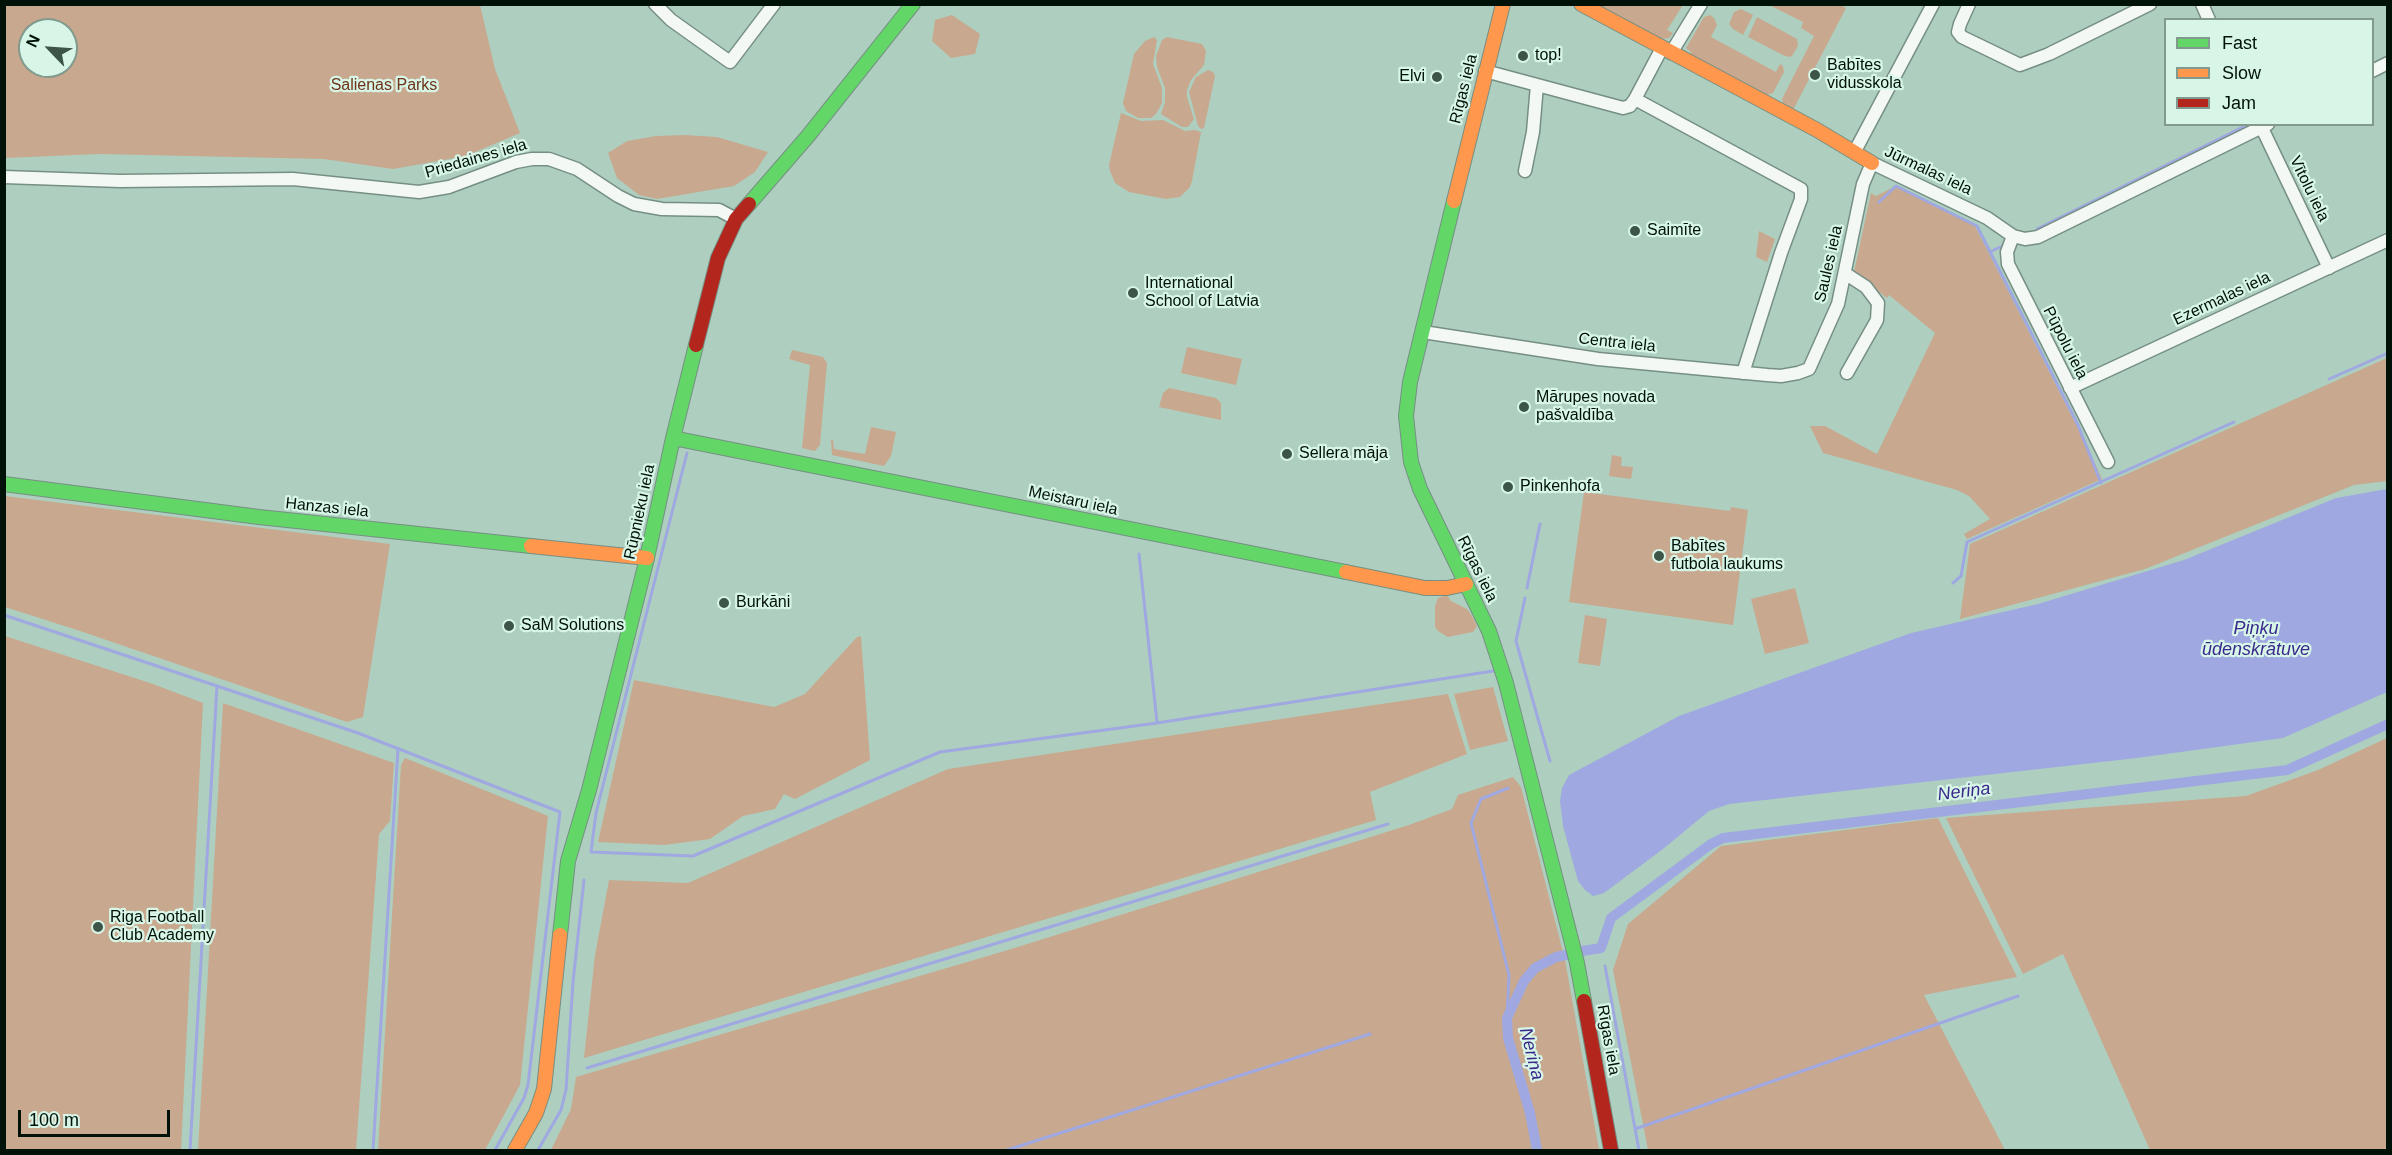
<!DOCTYPE html>
<meta charset="utf-8">
<style>
body{margin:0}
#map{position:relative;width:2392px;height:1155px;overflow:hidden;background:#aecfbf;font-family:Helvetica,sans-serif}
canvas{display:block}
.frame{position:absolute;inset:0;border:6px solid #001108;pointer-events:none}
.legend{position:absolute;left:2164px;top:18px;width:210px;height:108px;box-sizing:border-box;background:#d8f6e7;border:2px solid #829a8e;margin:0;padding:8px 10px;list-style:none;font-size:18px;color:#001108}
.legend li{display:flex;align-items:center;gap:12px;height:30px}
.legend b{width:30px;border:2px solid #829a8e}
.north{position:absolute;left:18px;top:18px;width:60px;height:60px;box-sizing:border-box;background:#d8f6e7;border:2px solid #829a8e;border-radius:50%;rotate:295deg;font-size:16px;font-weight:700;line-height:24px;text-align:center;color:#001108}
.north::after{content:'';display:block;margin:auto;width:21px;height:27px;background:#3d5448;clip-path:polygon(50% 0,100% 100%,50% 72%,0 100%)}
.scale{position:absolute;left:18px;top:1110px;width:152px;height:27px;box-sizing:border-box;border:3px solid #001108;border-top:0;padding-left:8px;font-size:18px;line-height:21px;white-space:nowrap;color:#001108;-webkit-text-stroke:4px #d8f6e7;paint-order:stroke}
</style>
<div id="map">
<canvas width="2392" height="1155"></canvas>
<div class="frame"></div>
<ul class="legend">
<li><b style="height:8px;background:#63d668"></b>Fast</li>
<li><b style="height:8px;background:#ff974d"></b>Slow</li>
<li><b style="height:8px;background:#b3261e"></b>Jam</li>
</ul>
<div class="north">N</div>
<div class="scale">100 m</div>
</div>
<script>
const g = document.querySelector('canvas').getContext('2d');
g.lineJoin = 'round';
function fillPath(path, color) { g.fillStyle = color; g.fill(path, 'evenodd'); }
const toPath = rows => new Path2D(rows.map(r => 'M' + r).join(''));
function trace(path, color, width, dash) { g.strokeStyle = color; g.lineWidth = width; g.lineCap = dash ? 'butt' : 'round'; g.setLineDash(dash || []); g.stroke(path); }
function drawText(font, color, halo, rows, align = 'center') {
  g.font = font + ' Helvetica,sans-serif'; g.lineWidth = 4.5; g.setLineDash([]); g.textBaseline = 'middle'; g.strokeStyle = halo; g.fillStyle = color; for (const [text, x, y, turn = 0] of rows) {
    g.save(); g.translate(x, y); g.rotate((+turn || 0) * Math.PI / 180); g.textAlign = isNaN(turn) ? turn : align; if (halo) g.strokeText(text, 0, 0); g.fillText(text, 0, 0); g.restore();
  }
}
const green = toPath([
 [1839,4,1846,8,1793,110,1783,103,1782,99,1814,36,1801,28,1803,22,1769,5],
 [4,5,480,5,495,69,520,133,466,156,393,169,324,159,99,154,5,158],
 [30,30,66,30,66,66,30,66],
 [1598,5,1683,5,1667,30,1673,33,1669,38,1660,39],
 [1741,9,1753,15,1743,35,1733,29,1729,24,1734,12],
 [952,15,980,34,975,54,951,58,932,41,935,20],
 [1710,15,1714,18,1717,25,1711,37,1776,72,1780,64,1783,66,1784,72,1773,93,1767,95,1689,56,1691,52,1686,48,1704,17],
 [1757,17,1797,39,1798,46,1792,56,1789,57,1783,55,1748,37],
 [1154,37,1157,40,1153,64,1162,88,1162,103,1156,114,1151,118,1138,118,1126,111,1123,103,1134,54,1145,41],
 [1167,37,1202,44,1206,51,1204,65,1191,80,1187,90,1187,97,1194,119,1188,127,1182,127,1161,114,1165,102,1165,88,1157,67,1156,56,1162,40],
 [1208,70,1213,72,1215,76,1204,128,1201,129,1198,126,1189,92,1196,77],
 [1121,113,1141,121,1163,120,1185,131,1195,130,1201,132,1192,181,1190,187,1180,197,1166,199,1129,192,1115,183,1110,171,1109,165],
 [685,135,717,137,768,152,755,172,734,186,657,199,639,195,617,178,608,153,627,141,656,136],
 [1894,187,1900,187,1975,226,2087,446,2102,479,1967,539,1964,534,1990,519,1969,496,1957,490,1823,453,1810,426,1825,426,1877,454,1935,333,1889,295,1887,298,1854,272,1871,193,1876,196],
 [1759,231,1775,239,1767,262,1756,257],
 [1187,347,1242,359,1236,385,1181,373],
 [792,350,823,357,827,363,820,445,815,451,802,448,810,365,789,359],
 [2387,358,2387,481,2354,485,2145,569,1960,619,1970,544],
 [1169,388,1216,398,1221,403,1221,420,1159,407,1163,393],
 [871,427,896,432,891,456,884,466,832,455,831,440,833,440,834,449,865,454],
 [1612,455,1622,457,1621,466,1633,467,1631,479,1609,476],
 [1584,492,1730,511,1731,507,1748,510,1733,625,1569,602],
 [5,496,390,544,363,717,347,722,80,631,5,607],
 [1795,588,1809,643,1765,654,1751,599],
 [1447,595,1451,601,1467,609,1472,616,1477,626,1473,632,1448,637,1438,631,1435,627,1435,606,1438,598],
 [1585,615,1607,619,1600,666,1578,663],
 [5,636,153,684,203,703,181,1150,5,1150],
 [861,636,870,760,795,799,784,794,775,809,743,816,710,839,664,845,598,842,634,680,774,707,805,694,857,637],
 [1493,687,1508,741,1470,750,1454,694],
 [1448,694,1467,754,1370,792,1376,820,584,1058,595,955,609,880,688,883,948,769],
 [223,703,394,763,390,821,379,834,356,1150,198,1150],
 [2387,738,2387,1150,2150,1150,2063,954,2023,974,1946,818,2246,796,2318,770],
 [405,758,548,816,520,1085,485,1150,378,1150,401,765],
 [1513,777,1521,787,1565,960,1599,1150,551,1150,571,1109,576,1077,1008,950,1409,825,1452,809,1458,795],
 [1938,818,2017,977,1924,995,2005,1150,1648,1150,1613,970,1628,924,1721,846]
]);
const water = toPath([
 [2387,489,2387,692,2283,738,2137,758,1729,804,1709,811,1663,849,1604,893,1593,896,1585,890,1578,881,1563,826,1560,801,1562,788,1569,775,1679,716,1911,633,2038,604,2184,560,2336,498]
]);
const stream = toPath([
 [1879,202,1896,186,1977,226,2078,425,2101,483],
 [2037,229,2249,124],
 [1990,252,2000,247],
 [2329,379,2388,353],
 [687,453,596,813,591,852,693,856,940,752,1157,723,1493,671],
 [1139,554,1157,722],
 [1953,583,1961,576,1967,542,2234,422],
 [1527,588,1540,524],
 [1525,598,1516,641,1550,761],
 [4,615,358,733,560,812,528,1085,524,1098,495,1150],
 [1605,966,1639,1150],
 [1507,1018,1509,975,1471,823,1481,799,1508,788],
 [587,1068,1388,824],
 [1635,1129,2018,996],
 [190,1150,217,686],
 [373,1150,398,749],
 [538,1150,561,1110,566,1090,573,982,584,880],
 [1007,1150,1370,1034]
]);
const canal = toPath([
 [1582,951,1601,948,1611,918,1711,844,1723,838,2287,770,2388,724],
 [1537,1150,1530,1113,1508,1038,1507,1018,1524,981,1535,968,1556,957,1566,955]
]);
const street = toPath([
 [655,4,671,20,730,62,774,4],
 [1969,4,1960,24,1958,32,1962,37,2020,65,2049,54,2150,4],
 [2202,4,2209,20],
 [1662,48,1635,99,1801,189,1801,199,1781,253,1743,373],
 [1671,53,1701,4],
 [1485,71,1623,108,1630,106,1635,99],
 [2372,71,2388,63],
 [2260,124,2329,268],
 [1855,151,1933,4],
 [1525,171,1533,132,1537,85],
 [4,177,120,181,293,179,419,192,449,187,516,162,532,159,549,159,577,169,618,196,634,204,662,209,719,210,736,219],
 [2013,236,2007,252,2008,264,2108,462],
 [1846,274,1866,287,1878,303,1877,320,1847,373],
 [1423,332,1598,359,1767,375,1781,376,1798,373,1809,369,1838,304,1863,184,1872,163,1987,218,2013,236,2025,239,2038,237,2268,124],
 [2070,388,2388,240]
]);
const fast = toPath([
 [1454,201,1410,382,1406,416,1411,462,1420,489,1489,631,1506,683,1577,963,1584,1001],
 [749,204,808,136,913,4],
 [673,438,1346,572],
 [4,484,259,517,531,546],
 [560,935,568,861,589,790,647,558,673,438,696,345]
]);
const slow = toPath([
 [1581,4,1817,130,1872,163],
 [1454,201,1503,4],
 [531,546,647,558],
 [1346,572,1425,588,1447,588,1466,584],
 [515,1150,536,1113,544,1089,560,935]
]);
const jam = toPath([
 [696,345,718,258,736,219,749,204],
 [1584,1001,1611,1150]
]);
const markers = [
 [1523,56,6,"#3d5448"],
 [1815,75,6,"#3d5448"],
 [1437,77,6,"#3d5448"],
 [1635,231,6,"#3d5448"],
 [1133,293,6,"#3d5448"],
 [1524,407,6,"#3d5448"],
 [1287,454,6,"#3d5448"],
 [1508,487,6,"#3d5448"],
 [1659,556,6,"#3d5448"],
 [724,603,6,"#3d5448"],
 [509,626,6,"#3d5448"],
 [98,927,6,"#3d5448"]
];
const poiNames = [
 ["top!",1535,56],
 ["Babītes",1827,66],
 ["vidusskola",1827,84],
 ["Elvi",1425,77,"right"],
 ["Saimīte",1647,231],
 ["International",1145,284],
 ["School of Latvia",1145,302],
 ["Mārupes novada",1536,398],
 ["pašvaldība",1536,416],
 ["Sellera māja",1299,454],
 ["Pinkenhofa",1520,487],
 ["Babītes",1671,547],
 ["futbola laukums",1671,565],
 ["Burkāni",736,603],
 ["SaM Solutions",521,626],
 ["Riga Football",110,918],
 ["Club Academy",110,936]
];
const parkNames = [
 ["Salienas Parks",384,86]
];
const streetNames = [
 ["Rīgas iela",1464,89,-76],
 ["Priedaines iela",476,159,-16],
 ["Jūrmalas iela",1928,171,25],
 ["Vītolu iela",2309,189,64],
 ["Saules iela",1829,264,-77],
 ["Ezermalas iela",2222,299,-25],
 ["Centra iela",1617,343,6],
 ["Pūpolu iela",2065,343,63],
 ["Meistaru iela",1073,501,12],
 ["Hanzas iela",327,508,6],
 ["Rūpnieku iela",640,512,-78],
 ["Rīgas iela",1477,569,64],
 ["Rīgas iela",1608,1040,80]
];
const waterNames = [
 ["Piņķu",2256,629],
 ["ūdenskrātuve",2256,650],
 ["Neriņa",1964,792,-7],
 ["Neriņa",1531,1054,76]
];
fillPath(green, '#c8a88e');
fillPath(water, '#9fa8e0');
trace(stream, '#9fa8e0', 3);
trace(canal, '#9fa8e0', 10);
trace(street, '#768f84', 15);
trace(fast, '#768f84', 16);
trace(slow, '#768f84', 16);
trace(jam, '#768f84', 16);
trace(street, '#f3f8f5', 12);
trace(fast, '#63d668', 14);
trace(slow, '#ff974d', 14);
trace(jam, '#b3261e', 14);
for (const [x, y, r, color] of markers) { const dot = new Path2D(); dot.arc(x, y, r, 0, 2 * Math.PI); g.fillStyle = color; g.fill(dot); trace(dot, '#d8f6e7', 2); }
drawText('16px', '#001108', '#d8f6e7', poiNames, 'left');
drawText('16px', '#6e3318', '#d8f6e7', parkNames);
drawText('16px', '#001108', '#d8f6e7', streetNames);
drawText('italic 18px', '#3a298c', '#d8f6e7', waterNames);
</script>
